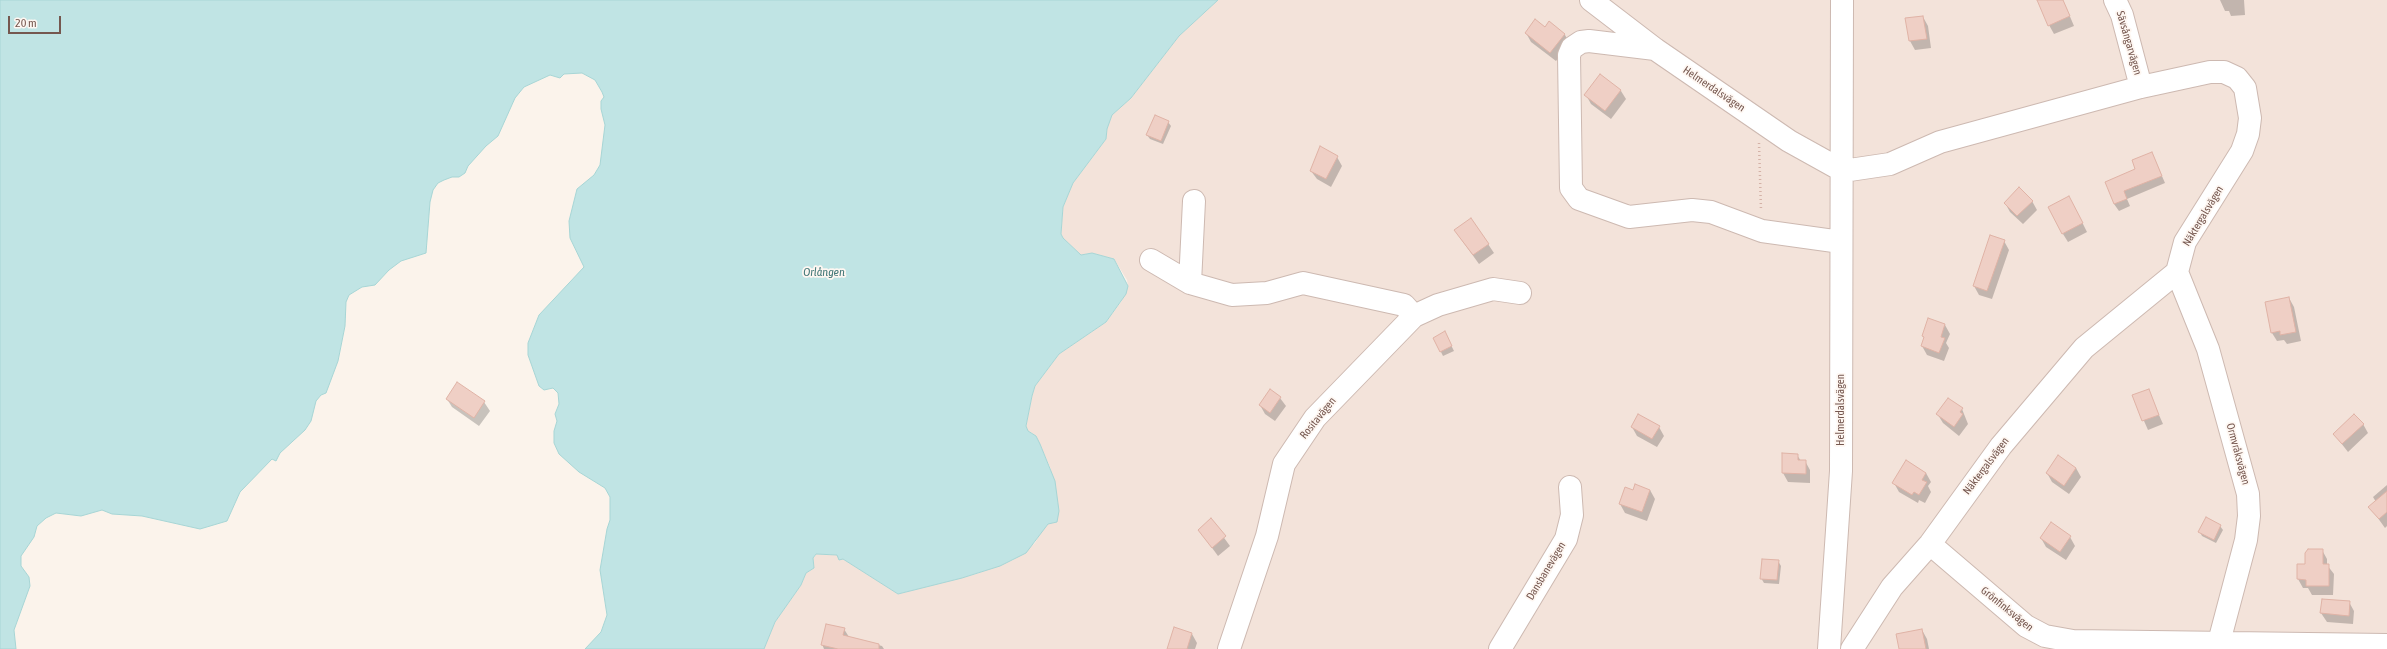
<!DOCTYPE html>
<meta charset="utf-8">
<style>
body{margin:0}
#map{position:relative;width:2387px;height:649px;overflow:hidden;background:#fbf3eb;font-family:"Asap Condensed",sans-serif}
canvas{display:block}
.scale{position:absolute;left:8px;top:16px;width:53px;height:18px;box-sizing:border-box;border:2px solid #75574f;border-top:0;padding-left:5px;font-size:12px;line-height:14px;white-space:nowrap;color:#75574f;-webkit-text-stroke:3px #fef7f2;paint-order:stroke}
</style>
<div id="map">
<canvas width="2387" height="649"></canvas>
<div class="scale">20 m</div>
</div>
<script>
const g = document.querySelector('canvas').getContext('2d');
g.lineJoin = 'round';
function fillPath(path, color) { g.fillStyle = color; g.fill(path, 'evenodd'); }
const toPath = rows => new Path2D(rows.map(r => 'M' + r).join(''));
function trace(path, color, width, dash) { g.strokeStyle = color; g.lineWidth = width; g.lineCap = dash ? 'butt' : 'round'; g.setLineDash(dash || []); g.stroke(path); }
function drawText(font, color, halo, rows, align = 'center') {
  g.font = font + ' "Asap Condensed",sans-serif'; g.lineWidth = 3.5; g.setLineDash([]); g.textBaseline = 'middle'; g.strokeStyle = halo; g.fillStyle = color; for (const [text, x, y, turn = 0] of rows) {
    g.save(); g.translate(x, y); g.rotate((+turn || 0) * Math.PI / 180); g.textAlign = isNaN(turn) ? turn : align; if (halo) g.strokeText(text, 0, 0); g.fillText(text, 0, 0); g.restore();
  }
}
const residential = toPath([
 [1218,0,2387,0,2387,649,764,649,775,622,801,585,806,573,814,568,813,558,816,554,837,555,898,594,976,574,1013,560,1035,543,1041,532,1059,511,1050,467,1036,436,1028,431,1026,426,1032,396,1035,386,1059,354,1106,322,1121,302,1128,286,1127,280,1114,259,1092,253,1081,255,1063,238,1061,234,1063,207,1073,183,1106,139,1107,129,1112,115,1131,98,1179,36]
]);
const water = toPath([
 [0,0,1218,0,1179,36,1131,98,1112,115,1107,129,1106,139,1073,183,1063,207,1061,234,1063,238,1081,255,1092,253,1114,259,1128,286,1126,294,1106,322,1059,354,1035,386,1032,396,1026,426,1028,431,1036,436,1040,444,1055,481,1059,511,1057,522,1048,524,1026,553,1000,566,962,578,898,594,843,559,839,560,837,555,816,554,813,558,814,568,806,573,801,585,775,622,764,649,585,649,601,632,607,615,600,570,607,529,610,520,610,497,605,488,579,472,559,454,554,443,554,431,557,421,555,414,559,404,558,393,553,388,544,390,539,386,528,355,528,343,539,315,584,267,570,238,569,221,577,189,594,175,600,165,605,125,601,109,601,101,604,97,602,92,595,80,582,73,564,74,560,78,550,75,524,87,515,98,498,136,486,146,468,166,465,173,459,177,452,177,444,180,438,183,433,190,430,202,426,253,401,261,389,270,375,285,362,287,349,295,346,302,345,326,338,361,326,393,321,395,316,401,311,421,305,430,280,453,276,461,272,459,240,492,227,521,200,529,142,516,112,514,102,510,81,516,56,513,46,518,37,526,34,537,21,556,21,566,29,577,30,586,14,630,16,649,0,649,0,0]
]);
const shadow = toPath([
 [2046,0,2063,0,2074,26,2054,34,2049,25],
 [2220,0,2244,0,2245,15,2231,16,2229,11,2225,11],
 [1923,17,1928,26,1931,48,1915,50,1910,41,1907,19],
 [1549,23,1565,35,1570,44,1556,61,1531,42,1526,33,1545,28],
 [1621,91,1626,99,1611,119,1591,104,1586,95],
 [1168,122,1171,126,1163,144,1150,139,1147,135],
 [1320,148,1337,157,1342,166,1331,187,1317,179,1311,171],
 [2152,153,2165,183,2127,199,2130,206,2119,211,2114,204,2137,170],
 [2032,201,2037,210,2023,224,2010,212,2005,203],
 [2074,206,2087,232,2068,242,2063,234],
 [1461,239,1488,244,1494,253,1479,264],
 [2004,241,2009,250,1992,299,1979,295,1974,286],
 [2289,298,2294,307,2301,341,2287,344,2284,340,2277,341,2272,333],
 [1929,319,1945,325,1950,334,1946,343,1949,348,1944,361,1927,355,1922,346,1925,339,1923,336],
 [1447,337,1454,351,1443,356,1434,338],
 [2148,390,2163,424,2148,430,2133,396],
 [1280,398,1286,406,1275,421,1265,414,1260,405],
 [447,399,484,402,490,411,479,426,452,407],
 [1962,409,1968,424,1959,436,1943,423,1938,415],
 [2363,424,2368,433,2348,452,2334,434],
 [1632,427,1659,427,1664,436,1657,447,1637,436],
 [1783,454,1797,455,1801,461,1805,461,1810,470,1810,483,1788,482,1783,473],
 [2076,468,2081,477,2069,494,2052,482,2047,473],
 [1926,473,1931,482,1928,486,1931,492,1925,503,1919,500,1918,503,1899,492,1894,483],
 [2387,485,2387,526,2385,528,2370,507,2376,502,2373,497],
 [1650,490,1655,499,1647,521,1625,513,1620,504],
 [1211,520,1230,546,1218,556,1199,530],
 [2220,526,2223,530,2216,543,2202,536,2200,532],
 [2070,537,2075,546,2066,560,2046,547,2041,538],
 [2322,550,2327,559,2327,565,2334,574,2333,595,2312,595,2308,588,2303,588,2298,579,2298,565,2306,565],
 [1778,561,1781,566,1779,584,1764,583,1761,578],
 [2323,600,2349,602,2354,611,2353,624,2327,622,2321,613],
 [844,629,849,637,882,646,884,649,824,649,822,644],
 [1922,630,1927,639,1929,649,1900,649],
 [1192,634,1197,643,1195,649,1168,649]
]);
const building = toPath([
 [2037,0,2063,0,2070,16,2048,26,2037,0],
 [1923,16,1927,39,1909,41,1905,18,1923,16],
 [1535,19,1545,27,1549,21,1565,34,1550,53,1525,33,1535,19],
 [1600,74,1621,90,1605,111,1584,95,1600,74],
 [1155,115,1169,121,1161,141,1146,135,1155,115],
 [1320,146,1338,156,1326,179,1310,171,1320,146],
 [2152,152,2162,176,2124,191,2127,199,2114,204,2105,182,2135,169,2132,160,2152,152],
 [2019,187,2033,201,2017,216,2004,203,2019,187],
 [2069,196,2083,223,2062,234,2048,207,2069,196],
 [1471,218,1489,244,1473,255,1454,230,1471,218],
 [1990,235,2005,240,1987,291,1973,286,1990,235],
 [2289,297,2296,332,2280,335,2280,331,2271,333,2265,302,2289,297],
 [1928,318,1945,324,1941,337,1945,338,1939,353,1921,346,1924,337,1922,336,1928,318],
 [1445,331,1452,346,1440,352,1433,338,1445,331],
 [457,382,485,401,474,418,446,399,457,382],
 [1270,389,1281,397,1270,413,1259,405,1270,389],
 [2149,389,2159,415,2142,421,2132,395,2149,389],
 [1948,398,1963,408,1960,412,1963,414,1954,427,1936,414,1948,398],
 [1638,414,1660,426,1652,439,1631,427,1638,414],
 [2354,414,2364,424,2342,444,2333,434,2354,414],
 [1782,453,1798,454,1798,460,1806,460,1806,474,1782,473,1782,453],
 [2058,455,2076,468,2064,486,2046,473,2058,455],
 [1906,460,1926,473,1922,480,1927,482,1919,495,1914,492,1912,495,1892,483,1906,460],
 [1635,484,1650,490,1642,512,1619,504,1625,487,1633,490,1635,484],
 [2387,491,2387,512,2379,519,2368,507,2387,491],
 [2206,517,2221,525,2214,540,2198,532,2206,517],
 [1211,518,1226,536,1212,548,1198,530,1211,518],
 [2051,522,2071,536,2060,552,2040,538,2051,522],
 [2308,549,2323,549,2323,564,2329,564,2329,586,2306,586,2306,580,2297,579,2297,564,2305,564,2305,553,2308,549],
 [1762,559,1779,560,1777,580,1760,579,1762,559],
 [2322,599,2350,601,2349,616,2320,613,2322,599],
 [826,624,845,628,843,635,879,644,879,649,838,649,821,645,826,624],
 [1174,627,1192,633,1187,649,1167,649,1174,627],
 [1922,629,1926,649,1899,649,1896,634,1922,629]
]);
const path = toPath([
 [1759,143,1761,210]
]);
const minor = toPath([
 [1591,0,1655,49,1789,141,1843,171,1890,164,1940,142,2141,87,2210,72,2224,72,2237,78,2245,88,2250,118,2248,134,2242,151,2185,242,2177,272,2084,348,2001,446,1930,544,1892,587,1852,649],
 [2115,0,2122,15,2141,87],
 [1655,49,1589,41,1581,42,1572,48,1569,55,1571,188,1579,199,1629,217,1692,210,1711,212,1762,231,1841,242],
 [1151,260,1190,283,1232,295,1267,293,1303,283,1404,305,1414,316],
 [2177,272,2208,349,2248,494,2249,516,2246,540,2219,642],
 [1190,283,1194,201],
 [1930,544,2026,626,2045,636,2073,641,2387,645],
 [1229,649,1267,536,1284,464,1315,418,1414,316,1438,305,1493,289,1520,293],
 [1500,649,1566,539,1572,515,1570,487],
 [1829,649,1841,471,1842,0]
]);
const streetNames = [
 ["Sävsångarvägen",2129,43,74],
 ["Helmerdalsvägen",1714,89,34],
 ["Näktergalsvägen",2203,216,-59],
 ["Helmerdalsvägen",1841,410,-90],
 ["Rositavägen",1318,418,-51],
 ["Ormvråksvägen",2238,454,75],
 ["Näktergalsvägen",1986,466,-53],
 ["Dansbanevägen",1546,571,-59],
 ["Grönfinksvägen",2007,609,39]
];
const waterNames = [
 ["Orlången",824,272]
];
fillPath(residential, '#f3e3da');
fillPath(water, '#c0e4e4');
trace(water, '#a7d5d5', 1);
fillPath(shadow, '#0003');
fillPath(building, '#efcfc5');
trace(building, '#e0b3a6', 1);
trace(minor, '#cdb9b1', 24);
trace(path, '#d4b2a7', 2.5, [1, 3]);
trace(minor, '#fff', 22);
drawText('11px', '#75574f', '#fef7f2', streetNames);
drawText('italic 12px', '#437878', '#fef7f2', waterNames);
</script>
